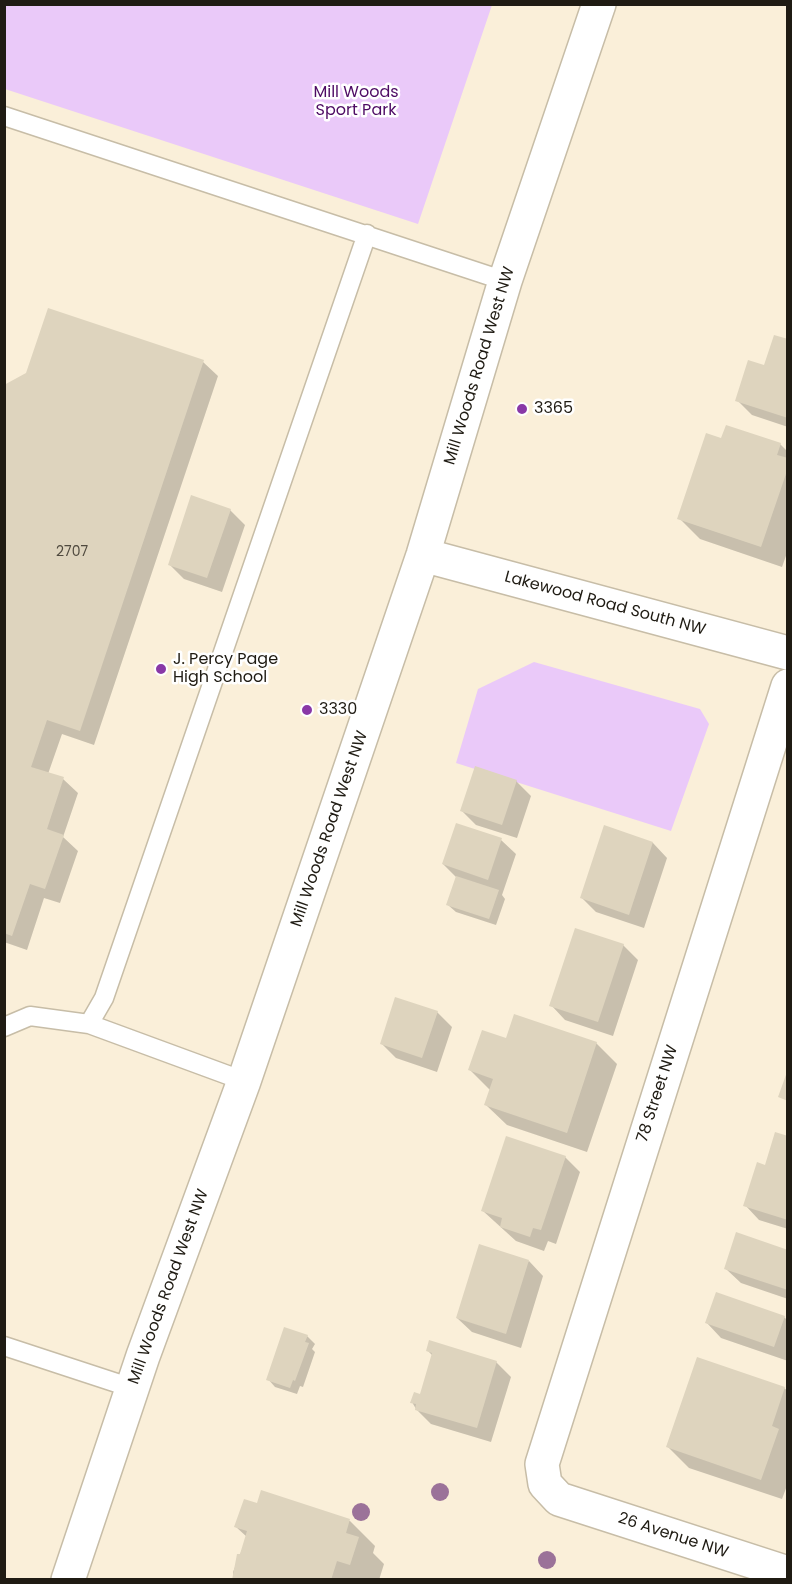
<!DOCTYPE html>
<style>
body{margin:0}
#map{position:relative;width:792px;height:1584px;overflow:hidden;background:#faefd9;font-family:Poppins,sans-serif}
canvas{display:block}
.frame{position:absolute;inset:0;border:6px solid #1f1b13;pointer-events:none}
</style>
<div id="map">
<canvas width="792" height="1584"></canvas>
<div class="frame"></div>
</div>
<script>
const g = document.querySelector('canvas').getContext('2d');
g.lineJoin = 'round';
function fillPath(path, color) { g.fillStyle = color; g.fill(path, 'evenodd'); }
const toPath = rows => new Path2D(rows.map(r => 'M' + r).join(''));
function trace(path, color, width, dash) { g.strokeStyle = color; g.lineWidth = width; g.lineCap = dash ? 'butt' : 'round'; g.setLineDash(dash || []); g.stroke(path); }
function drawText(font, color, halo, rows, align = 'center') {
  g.font = font + ' Poppins,sans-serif'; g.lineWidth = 5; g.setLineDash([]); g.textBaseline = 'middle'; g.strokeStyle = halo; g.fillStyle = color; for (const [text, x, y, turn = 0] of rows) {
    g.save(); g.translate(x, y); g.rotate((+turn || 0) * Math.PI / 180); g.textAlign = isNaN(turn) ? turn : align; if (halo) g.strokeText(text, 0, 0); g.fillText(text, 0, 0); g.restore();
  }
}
const green = toPath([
 [5,4,492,4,492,5,418,224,5,89],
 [534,662,700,709,709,724,671,831,456,763,478,689]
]);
const shadow = toPath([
 [788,341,788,427,752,415,737,400],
 [203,362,218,376,94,745,62,734,48,774,63,779,78,793,63,837,78,851,60,903,44,898,27,950,4,942,4,386],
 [722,440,780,444,788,452,788,550,782,567,700,539,679,518],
 [230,510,245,525,222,592,184,579,169,564],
 [516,781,531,796,517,838,476,825,462,811],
 [605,827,653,843,667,858,644,928,596,912,582,898],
 [501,840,516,854,502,895,505,899,496,925,456,912,448,905,457,878,443,864],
 [623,945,638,960,613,1036,565,1020,551,1005],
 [437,1012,452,1027,437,1072,396,1058,381,1043],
 [507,1040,596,1043,617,1064,587,1152,507,1125,486,1105,491,1091,470,1070],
 [788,1138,788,1229,759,1220,745,1205,766,1167],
 [565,1157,580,1172,556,1244,548,1241,544,1251,516,1241,483,1211],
 [788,1251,788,1299,741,1283,726,1269],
 [529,1261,543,1276,521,1348,472,1332,457,1318],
 [784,1317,788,1321,788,1361,721,1338,707,1323],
 [307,1336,315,1344,312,1349,315,1352,303,1387,300,1386,297,1394,275,1387,268,1379],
 [428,1351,496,1362,511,1377,491,1442,431,1424,416,1409,412,1402,420,1396,433,1356],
 [784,1388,788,1391,788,1483,782,1499,689,1468,668,1447],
 [262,1492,350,1521,375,1546,373,1553,384,1564,379,1580,233,1580,233,1572,247,1537,236,1527,258,1505]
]);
const building = toPath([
 [48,308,204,360,80,731,47,720,31,767,64,777,47,829,64,835,45,889,30,884,12,936,4,933,4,385,26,373],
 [774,335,788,339,788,418,735,401,748,360,764,365],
 [726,425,781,443,777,455,788,458,788,468,761,547,677,519,706,433,721,438],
 [191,495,231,509,207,578,168,565],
 [475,766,517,780,502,825,460,811],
 [456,823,502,838,488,880,442,864],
 [604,825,653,842,629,915,580,898],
 [456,876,499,890,489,919,446,905],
 [575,928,624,944,598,1022,549,1006],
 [395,997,438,1011,422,1058,380,1044],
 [514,1014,597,1042,567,1133,484,1105,493,1079,468,1070,482,1030,506,1038],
 [787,1072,788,1072,788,1101,778,1097],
 [775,1132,788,1136,788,1220,743,1206,757,1162,765,1165],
 [506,1136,566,1156,541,1230,533,1228,530,1237,500,1227,502,1218,481,1211],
 [736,1232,788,1250,788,1290,724,1269],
 [479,1244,529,1260,506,1334,456,1318],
 [716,1292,785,1316,774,1347,705,1323],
 [284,1327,308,1335,305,1342,309,1343,295,1381,293,1380,290,1388,266,1380],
 [429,1340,497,1361,477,1428,415,1410,416,1404,410,1403,414,1392,420,1394,432,1353,426,1351],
 [697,1357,785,1387,772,1426,779,1429,761,1480,666,1447],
 [261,1490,350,1519,346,1533,359,1537,350,1565,337,1561,331,1580,232,1580,237,1554,240,1554,247,1531,234,1527,244,1499,257,1503]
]);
const service = toPath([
 [4,116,505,281],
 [4,1027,30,1016,89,1024],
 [244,1081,89,1024,104,998,367,234],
 [4,1346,132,1388]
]);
const minor = toPath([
 [788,686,542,1464,545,1484,559,1499,788,1573]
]);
const tertiary = toPath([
 [423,555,788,653],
 [68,1580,143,1356,244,1081,423,555,505,281,599,4]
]);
const trees = [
 [440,1492],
 [361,1512],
 [547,1560]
];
const markers = [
 [522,409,6,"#8938a7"],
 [161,669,6,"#8938a7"],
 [307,710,6,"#8938a7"]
];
const numberNames = [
 ["2707",72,552]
];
const parkNames = [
 ["Mill Woods",356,93],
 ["Sport Park",356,111]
];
const streetNames = [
 ["Mill Woods Road West NW",480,366,-73],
 ["Lakewood Road South NW",605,604,15],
 ["Mill Woods Road West NW",330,829,-71],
 ["78 Street NW",658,1094,-72],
 ["Mill Woods Road West NW",169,1287,-70],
 ["26 Avenue NW",673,1536,18]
];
const poiNames = [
 ["3365",534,409],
 ["J. Percy Page",173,660],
 ["High School",173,678],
 ["3330",319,710]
];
fillPath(green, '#eac9f9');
fillPath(shadow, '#0003');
fillPath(building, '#ded4be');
trace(service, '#c7bda7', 21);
trace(minor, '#c7bda7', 36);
trace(tertiary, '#c7bda7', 36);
trace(service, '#fff', 18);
trace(minor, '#fff', 33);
trace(tertiary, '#fff', 33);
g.fillStyle = '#9b7299';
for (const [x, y] of trees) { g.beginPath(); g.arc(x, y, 9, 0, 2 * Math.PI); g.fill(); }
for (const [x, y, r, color] of markers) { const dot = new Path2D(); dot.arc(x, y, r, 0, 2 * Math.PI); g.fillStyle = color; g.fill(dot); trace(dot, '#fff', 2); }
drawText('14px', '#4f493e', null, numberNames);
drawText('16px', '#4e0b64', '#fff', parkNames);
drawText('16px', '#1f1b13', '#fff', streetNames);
drawText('16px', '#1f1b13', '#fff', poiNames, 'left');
</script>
